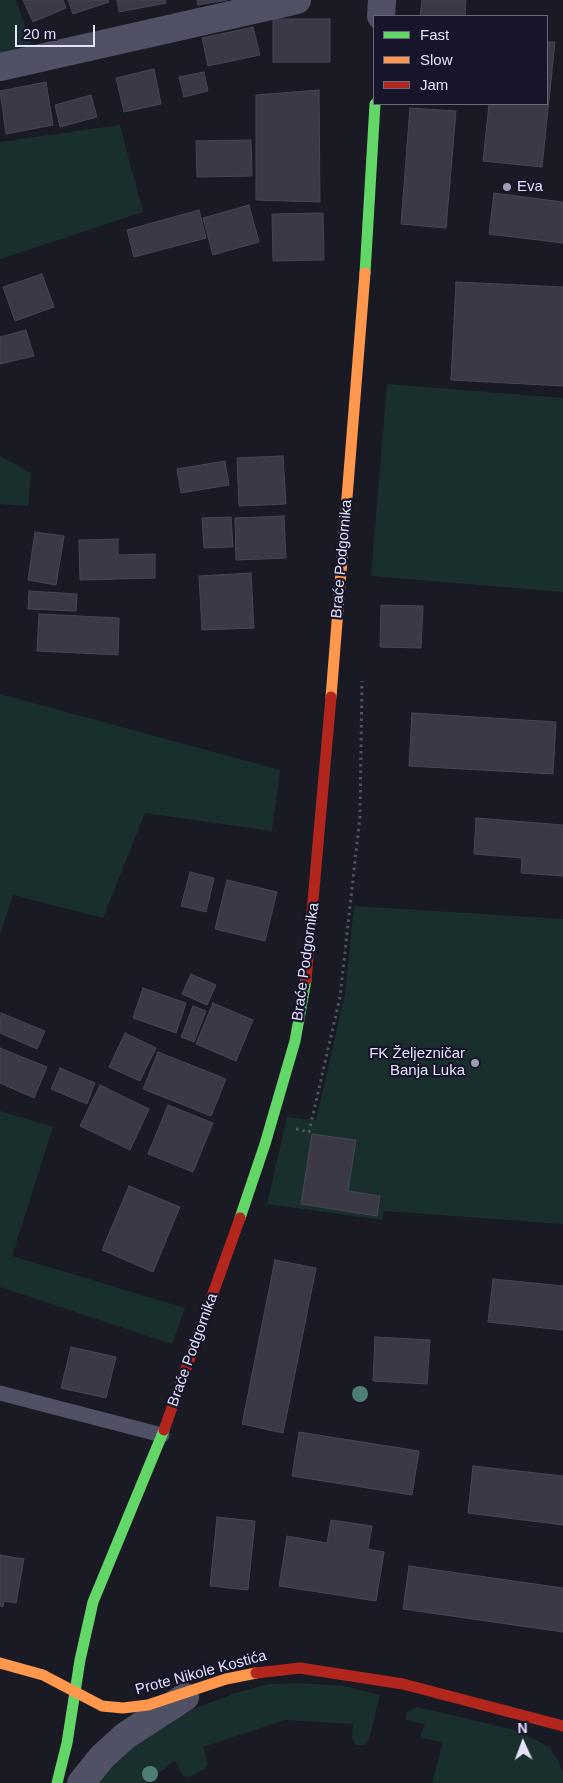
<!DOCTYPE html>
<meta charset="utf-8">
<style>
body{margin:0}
#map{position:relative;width:563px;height:1783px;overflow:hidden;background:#1a1a24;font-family:Helvetica,sans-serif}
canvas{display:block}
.legend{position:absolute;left:373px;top:15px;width:175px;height:90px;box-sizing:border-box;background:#171529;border:1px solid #69677d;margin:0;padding:6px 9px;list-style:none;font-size:15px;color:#e3e2fb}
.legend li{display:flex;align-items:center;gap:10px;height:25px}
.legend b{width:25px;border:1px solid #69677d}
.north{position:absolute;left:498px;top:1718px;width:50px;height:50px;-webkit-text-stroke:4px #171529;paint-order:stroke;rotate:358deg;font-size:14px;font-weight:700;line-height:20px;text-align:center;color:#e3e2fb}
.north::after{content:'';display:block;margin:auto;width:18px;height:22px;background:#e3e2fb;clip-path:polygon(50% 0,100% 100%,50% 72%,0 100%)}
.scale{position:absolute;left:15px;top:25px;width:80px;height:22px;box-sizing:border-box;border:2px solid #e3e2fb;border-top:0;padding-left:6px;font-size:15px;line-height:18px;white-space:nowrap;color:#e3e2fb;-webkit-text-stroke:4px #171529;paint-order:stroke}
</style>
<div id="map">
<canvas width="563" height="1783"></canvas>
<ul class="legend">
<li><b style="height:6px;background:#63d668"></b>Fast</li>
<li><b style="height:6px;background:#ff974d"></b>Slow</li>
<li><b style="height:6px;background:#b3261e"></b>Jam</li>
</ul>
<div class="north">N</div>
<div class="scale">20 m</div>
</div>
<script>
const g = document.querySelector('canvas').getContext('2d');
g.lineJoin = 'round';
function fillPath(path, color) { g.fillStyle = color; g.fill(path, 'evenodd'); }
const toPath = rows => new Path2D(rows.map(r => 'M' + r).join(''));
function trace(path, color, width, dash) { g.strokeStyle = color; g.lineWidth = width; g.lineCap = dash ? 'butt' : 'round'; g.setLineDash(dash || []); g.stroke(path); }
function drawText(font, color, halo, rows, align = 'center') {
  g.font = font + ' Helvetica,sans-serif'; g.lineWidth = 4.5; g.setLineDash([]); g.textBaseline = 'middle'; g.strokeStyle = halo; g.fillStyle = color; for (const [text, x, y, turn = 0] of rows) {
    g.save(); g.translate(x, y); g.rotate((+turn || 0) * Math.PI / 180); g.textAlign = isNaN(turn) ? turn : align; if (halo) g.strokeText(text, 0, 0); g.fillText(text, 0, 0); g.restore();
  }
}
const green = toPath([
 [0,0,16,0,33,50,0,55],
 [120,125,143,212,0,259,0,142],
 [387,384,563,398,563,592,371,576],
 [0,456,31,473,28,506,0,504],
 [0,694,280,770,272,831,145,813,103,918,13,895,0,935],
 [354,906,563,919,563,1224,384,1211,382,1220,267,1204,287,1117,316,1120,345,994],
 [0,1111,53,1127,12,1256,185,1308,172,1344,0,1287],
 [298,1683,343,1686,380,1695,369,1740,363,1745,356,1745,352,1737,353,1724,285,1720,203,1747,208,1764,204,1769,190,1777,183,1776,175,1761,146,1783,96,1783,131,1747,186,1712,235,1693,269,1684],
 [417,1707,511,1729,532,1738,549,1747,558,1760,563,1773,563,1783,432,1783,443,1742,420,1738,425,1724,406,1720,406,1713]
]);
const building = toPath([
 [23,0,63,0,66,8,33,22,23,0],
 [68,0,108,0,109,2,73,14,68,0],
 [117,0,165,0,166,3,119,12,117,0],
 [197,0,227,0,198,5,197,0],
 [422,0,466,0,465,16,420,16,422,0],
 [273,19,330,19,330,62,273,62,273,19],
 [253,27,260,55,208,66,202,38,253,27],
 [547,42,555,42,542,167,483,161,489,104,547,104,547,42],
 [154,69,161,104,124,112,116,78,154,69],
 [204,72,208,91,184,97,179,77,204,72],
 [46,82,53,125,6,134,0,91,46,82],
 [319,90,320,202,256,200,256,95,319,90],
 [91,95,97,117,60,127,55,105,91,95],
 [410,108,456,111,446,228,401,224,410,108],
 [251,140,252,176,197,177,196,141,251,140],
 [494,193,563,202,563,243,489,234,494,193],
 [249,205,259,242,213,255,203,218,249,205],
 [199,210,206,238,134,257,127,230,199,210],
 [323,213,324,260,273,261,272,214,323,213],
 [42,274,54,307,15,321,3,287,42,274],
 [456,282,563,287,563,386,451,380,456,282],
 [26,330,34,356,0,364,0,337,26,330],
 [283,456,286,504,239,506,237,458,283,456],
 [225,461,229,485,181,493,177,469,225,461],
 [284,516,286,558,236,560,235,518,284,516],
 [231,517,233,547,204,548,202,518,231,517],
 [35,532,64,536,56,585,28,580,35,532],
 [118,539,118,555,155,554,155,578,80,580,79,540,118,539],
 [251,573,254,628,202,630,199,576,251,573],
 [29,591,77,594,76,611,28,609,29,591],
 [381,605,423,606,421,648,380,647,381,605],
 [39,614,119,618,118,655,37,651,39,614],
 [412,713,556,722,553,774,409,766,412,713],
 [476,818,563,825,563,876,521,873,522,858,474,854,476,818],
 [190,872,214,878,206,912,181,906,190,872],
 [227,880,277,892,265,941,215,929,227,880],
 [191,974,216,985,207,1005,182,994,191,974],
 [143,988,186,1003,176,1033,133,1018,143,988],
 [213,1003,253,1020,236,1061,196,1044,213,1003],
 [193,1006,206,1011,194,1042,181,1037,193,1006],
 [1,1013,45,1031,37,1049,0,1033,1,1013],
 [125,1033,156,1048,140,1081,109,1067,125,1033],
 [0,1048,47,1067,34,1098,0,1083,0,1048],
 [158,1052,226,1079,211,1116,143,1089,158,1052],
 [60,1068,95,1083,87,1104,51,1089,60,1068],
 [100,1085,149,1109,130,1150,80,1126,100,1085],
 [168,1105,213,1123,193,1172,148,1154,168,1105],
 [312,1134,356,1140,348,1191,380,1196,377,1216,301,1204,312,1134],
 [129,1186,180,1207,153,1272,102,1250,129,1186],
 [275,1260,316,1268,283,1433,242,1424,275,1260],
 [493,1279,563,1286,563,1330,488,1322,493,1279],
 [375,1337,430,1340,427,1384,373,1381,375,1337],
 [71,1347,116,1357,106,1398,61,1388,71,1347],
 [299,1432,419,1451,412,1495,292,1476,299,1432],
 [473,1466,563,1476,563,1525,468,1513,473,1466],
 [217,1517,255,1521,248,1590,210,1586,217,1517],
 [331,1520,372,1526,368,1549,384,1552,376,1601,279,1586,287,1536,327,1543,331,1520],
 [0,1555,24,1559,16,1603,4,1601,3,1607,0,1606,0,1555],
 [409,1566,563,1588,563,1632,403,1609,409,1566]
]);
const path = toPath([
 [296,1129,309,1132,340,997,360,816,362,681]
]);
const lane = toPath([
 [0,1393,162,1435]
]);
const street = toPath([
 [381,16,382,0],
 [0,67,297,0],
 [81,1783,102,1757,125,1736,185,1697]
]);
const fast = toPath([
 [365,273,375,104],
 [240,1218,265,1144,295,1041,306,980],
 [57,1783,67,1743,80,1660,93,1602,164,1430]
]);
const slow = toPath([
 [331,697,365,273],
 [0,1663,43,1675,102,1706,123,1708,148,1705,226,1679,256,1673]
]);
const jam = toPath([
 [306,980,331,697],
 [164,1430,240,1218],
 [256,1673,300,1668,403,1684,563,1726]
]);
const trees = [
 [360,1394],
 [150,1774]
];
const markers = [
 [507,187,5,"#9d9cb0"],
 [475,1063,5,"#9d9cb0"]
];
const poiNames = [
 ["Eva",517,187],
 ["FK Željezničar",465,1054,"right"],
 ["Banja Luka",465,1071,"right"]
];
const streetNames = [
 ["Braće Podgornika",342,559,-85],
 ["Braće Podgornika",306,962,-82],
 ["Braće Podgornika",193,1350,-70],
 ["Prote Nikole Kostića",201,1673,-15]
];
fillPath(green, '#192f2e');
fillPath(building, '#3a3945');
trace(building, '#474656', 1);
trace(path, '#4a5660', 3, [2.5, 4]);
trace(lane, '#505164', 15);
trace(street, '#505164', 28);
trace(fast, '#63d668', 11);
trace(slow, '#ff974d', 11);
trace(jam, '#b3261e', 11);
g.fillStyle = '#4d7f74';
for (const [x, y] of trees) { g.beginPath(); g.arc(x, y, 8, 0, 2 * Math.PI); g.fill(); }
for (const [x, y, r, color] of markers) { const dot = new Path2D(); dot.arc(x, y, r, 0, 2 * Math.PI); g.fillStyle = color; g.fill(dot); trace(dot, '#171529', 2); }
drawText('15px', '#e3e2fb', '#171529', poiNames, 'left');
drawText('15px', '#e3e2fb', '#171529', streetNames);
</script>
